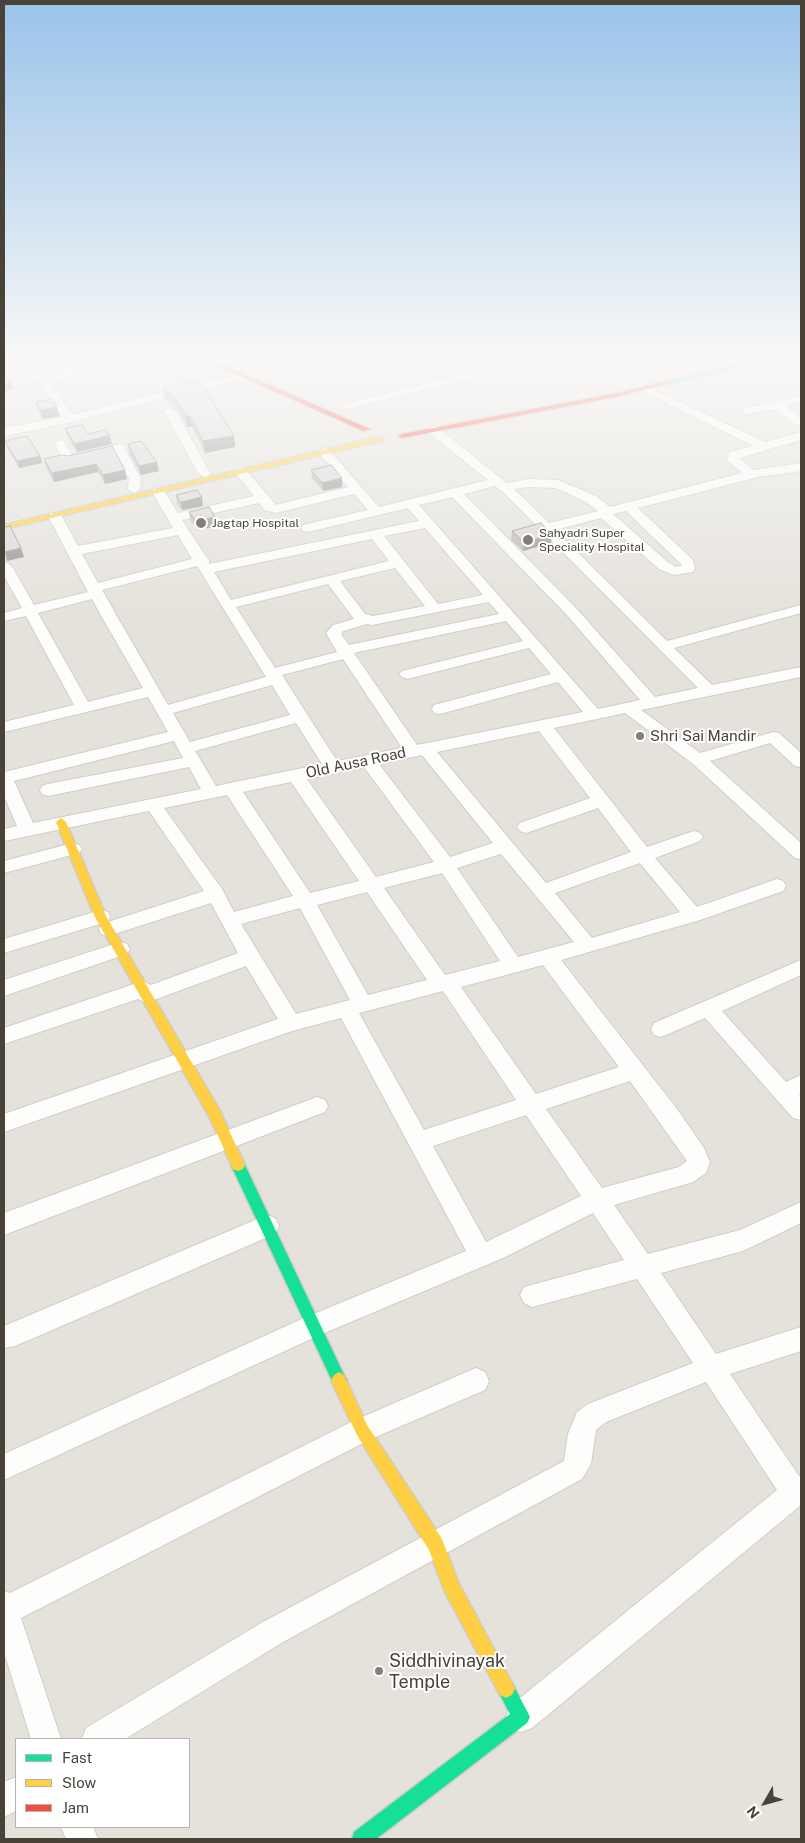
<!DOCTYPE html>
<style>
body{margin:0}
#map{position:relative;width:805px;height:1843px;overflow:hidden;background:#f2f0ed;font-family:"Public Sans",sans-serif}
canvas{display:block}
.frame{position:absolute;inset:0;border:5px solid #484239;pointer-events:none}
.legend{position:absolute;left:15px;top:1738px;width:175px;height:90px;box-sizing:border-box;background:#fff;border:1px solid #b6b3b0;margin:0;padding:6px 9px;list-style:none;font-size:15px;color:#484239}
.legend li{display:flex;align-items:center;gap:10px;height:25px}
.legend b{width:25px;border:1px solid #b6b3b0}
.north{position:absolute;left:740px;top:1778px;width:50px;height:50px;-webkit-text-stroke:4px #fff;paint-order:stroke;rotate:232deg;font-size:14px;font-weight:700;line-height:20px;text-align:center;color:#484239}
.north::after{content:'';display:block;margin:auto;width:18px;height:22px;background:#484239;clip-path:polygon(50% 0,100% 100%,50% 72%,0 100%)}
</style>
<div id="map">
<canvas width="805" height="1843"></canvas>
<div class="frame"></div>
<ul class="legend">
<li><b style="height:6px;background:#16e098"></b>Fast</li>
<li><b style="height:6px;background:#ffcf43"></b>Slow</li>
<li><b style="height:6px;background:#f24e42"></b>Jam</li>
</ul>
<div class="north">N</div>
</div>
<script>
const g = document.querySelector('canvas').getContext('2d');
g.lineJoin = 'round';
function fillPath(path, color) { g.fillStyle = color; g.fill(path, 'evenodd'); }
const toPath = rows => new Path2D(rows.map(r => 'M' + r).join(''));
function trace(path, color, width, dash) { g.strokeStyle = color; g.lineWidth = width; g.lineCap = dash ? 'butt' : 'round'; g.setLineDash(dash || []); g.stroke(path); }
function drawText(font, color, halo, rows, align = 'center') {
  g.font = font + ' "Public Sans",sans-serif'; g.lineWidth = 4; g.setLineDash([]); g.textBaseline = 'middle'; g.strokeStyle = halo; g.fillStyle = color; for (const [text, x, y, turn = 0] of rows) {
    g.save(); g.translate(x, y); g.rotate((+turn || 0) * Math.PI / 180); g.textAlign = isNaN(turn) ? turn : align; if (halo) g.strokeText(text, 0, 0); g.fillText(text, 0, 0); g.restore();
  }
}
const residential = toPath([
 [4,361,801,361,801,1839,4,1839],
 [16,1739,189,1739,189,1827,16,1827]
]);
const lane = toPath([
 [699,361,705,361,709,366,704,367,699,361]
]);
const street = toPath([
 [12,361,24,361,47,379,67,371,50,361,64,361,76,367,91,361,106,361,52,384,72,415,202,382,246,374,252,377,250,379,202,388,69,423,4,436,4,428,62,417,42,385,12,361],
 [512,361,531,361,530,363,348,409,342,406,344,404,512,361],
 [780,361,793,361,801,367,801,375,797,374,780,361],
 [644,385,765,442,801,432,801,440,739,458,753,470,801,463,801,471,758,477,638,508,693,560,695,569,693,572,674,575,659,569,601,518,555,530,667,641,801,605,801,613,674,648,712,685,801,667,801,677,641,710,700,753,773,732,779,733,801,753,801,767,795,766,770,743,710,761,801,843,801,859,795,858,692,763,625,713,554,728,647,847,694,831,700,833,703,837,700,841,655,858,697,907,777,879,783,881,786,886,783,891,700,920,561,960,677,1109,704,1148,710,1162,706,1173,693,1182,614,1205,648,1254,740,1230,801,1202,801,1223,743,1251,661,1273,716,1354,801,1327,801,1351,730,1374,799,1476,801,1475,801,1505,532,1728,521,1732,510,1728,506,1717,510,1706,777,1490,706,1382,606,1422,596,1430,591,1464,582,1479,283,1642,125,1739,82,1739,86,1728,263,1622,564,1461,568,1434,577,1412,588,1404,693,1363,637,1279,532,1307,524,1303,520,1295,524,1287,624,1260,593,1213,503,1258,322,1334,4,1480,4,1454,304,1318,466,1251,341,1018,292,1031,4,1132,4,1114,278,1019,246,966,146,1003,138,999,4,1044,4,1028,143,981,151,985,238,953,211,903,108,936,101,934,99,929,103,923,4,953,4,939,101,910,108,912,110,917,108,922,204,891,149,811,4,841,4,829,17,826,4,796,4,772,168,732,148,697,4,732,4,722,74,705,26,616,4,621,4,613,22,608,4,576,4,563,9,564,13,568,34,605,88,592,48,516,50,513,60,513,78,546,173,528,152,492,153,489,163,489,178,513,254,496,235,472,241,468,245,469,276,505,348,487,318,452,324,448,328,449,379,507,488,480,429,433,427,430,433,426,437,427,507,483,528,479,558,480,596,496,610,507,742,473,726,459,730,452,753,446,640,390,638,388,640,386,644,385],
 [495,486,504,493,698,688,655,697,576,608,464,494,495,486],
 [528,487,556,488,586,502,598,511,549,523,514,489,528,487],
 [354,494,368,510,303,525,301,528,303,531,308,532,408,508,419,521,209,564,209,561,182,520,259,503,264,510,275,513,354,494],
 [452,497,566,614,640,700,598,709,419,505,452,497],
 [626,511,681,564,681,566,676,567,669,563,613,514,626,511],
 [425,528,483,595,438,604,384,536,425,528],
 [178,535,192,559,98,583,82,554,178,535],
 [372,539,389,561,231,600,214,572,372,539],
 [197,566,266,677,168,705,102,590,197,566],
 [395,568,425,606,373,616,365,614,340,581,395,568],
 [328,584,354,619,333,625,326,633,337,652,275,668,236,607,328,584],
 [92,599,103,619,143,688,88,702,38,613,92,599],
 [489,602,499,614,349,645,341,634,343,631,367,624,372,625,489,602],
 [506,621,523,641,402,671,399,674,402,677,407,679,529,648,551,674,434,705,432,709,434,713,440,714,558,682,583,712,417,745,354,653,506,621],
 [343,659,402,748,337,761,282,675,343,659],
 [272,685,290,715,190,742,173,713,272,685],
 [296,723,322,764,216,786,195,751,296,723],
 [539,731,590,798,520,823,517,827,520,831,526,833,532,831,598,808,631,852,546,883,437,752,539,731],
 [174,741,183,758,48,784,42,786,40,790,42,794,48,796,189,767,201,789,33,823,14,781,174,741],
 [422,755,493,843,450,857,379,764,422,755],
 [364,767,434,862,376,877,307,779,364,767],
 [291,782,359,881,310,893,243,792,291,782],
 [227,795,293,896,234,912,222,889,164,808,227,795],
 [501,854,536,896,574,942,518,957,457,868,501,854],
 [640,863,680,912,592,938,555,893,640,863],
 [442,873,500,961,445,975,384,888,442,873],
 [367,892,427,980,368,995,317,905,367,892],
 [300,908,350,1000,296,1014,241,924,300,908],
 [543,965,619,1067,536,1094,461,987,543,965],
 [443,991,516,1100,424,1130,359,1013,443,991],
 [630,1081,687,1161,679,1167,602,1188,546,1109,630,1081],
 [526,1115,581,1196,486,1242,433,1146,526,1115],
 [801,396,801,402,785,406,801,418,801,426,797,425,773,409,747,414,741,411,743,409,801,396],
 [170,408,176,411,210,473,208,476,204,477,198,473,164,411,170,408],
 [60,440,64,441,72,455,119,444,123,445,141,479,140,489,134,493,128,489,129,479,115,452,69,463,65,462,54,444,60,440],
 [73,843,79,845,82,849,79,853,4,873,4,861,73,843],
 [120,942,127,944,130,949,127,954,4,996,4,980,120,942],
 [801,960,801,975,722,1011,786,1082,801,1075,801,1094,799,1095,801,1097,801,1120,793,1118,776,1099,705,1018,661,1037,654,1035,651,1029,654,1023,801,960],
 [317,1097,325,1100,328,1106,325,1112,4,1235,4,1213,317,1097],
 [267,1215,275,1218,279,1226,275,1234,15,1346,4,1348,4,1326,267,1215],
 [476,1368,485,1372,489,1381,485,1390,371,1439,21,1618,61,1739,31,1739,4,1652,4,1591,10,1593,353,1421,476,1368],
 [16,1777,16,1811,4,1817,4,1782,16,1777],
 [61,1827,93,1827,98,1839,66,1839,61,1827]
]);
const fast = toPath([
 [750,361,762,361,665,385,662,383,750,361],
 [238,1159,243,1161,344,1375,347,1380,344,1385,339,1388,334,1385,231,1165,233,1161,238,1159],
 [506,1680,512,1683,527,1711,530,1717,527,1723,376,1839,352,1839,354,1832,510,1714,497,1689,500,1683,506,1680]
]);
const slow = toPath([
 [379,437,383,439,382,441,4,529,4,525,379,437],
 [61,818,66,822,106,916,220,1111,245,1165,243,1169,238,1171,233,1169,210,1118,95,917,56,822,61,818],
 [339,1372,344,1375,367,1425,442,1539,458,1582,512,1683,515,1689,512,1695,506,1698,500,1695,445,1592,429,1550,357,1435,331,1380,334,1375,339,1372]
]);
const jam = toPath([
 [206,361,215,361,370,429,363,431,206,361],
 [665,381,667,382,667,384,616,397,402,438,398,436,402,434,616,393,665,381]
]);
const wall = toPath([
 [163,389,234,436,235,447,205,453,192,427,187,427,178,410,165,400],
 [36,402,59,416,43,419,38,411],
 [65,428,88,434,112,444,77,452,67,436],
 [5,441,40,456,42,463,19,468,7,448],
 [128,444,159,471,141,475,129,453],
 [112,446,127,479,105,484,98,472,54,482,46,468,44,459,68,456],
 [311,470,342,487,323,491,312,478],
 [176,495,203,506,182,510,177,504],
 [189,512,215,517,217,526,198,530,190,520],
 [512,531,551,543,523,551,511,540]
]);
const shadedWall = toPath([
 [11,382,12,389,4,391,4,384],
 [57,407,59,416,43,419,41,410],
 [186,416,190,416,192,427,187,427],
 [110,435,112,444,77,452,75,444],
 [234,436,235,447,205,453,203,441],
 [40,456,42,463,19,468,17,461],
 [157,462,159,471,141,475,139,466],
 [96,464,98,472,54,482,52,473],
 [125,470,127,479,105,484,103,475],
 [342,478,342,487,323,491,322,483],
 [202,497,203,506,182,510,181,502],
 [215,517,217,526,198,530,196,521],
 [552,535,551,543,523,551,524,542],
 [21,548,24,557,7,561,5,552]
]);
const building = toPath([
 [4,373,11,382,4,384,4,373],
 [195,380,206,390,234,436,203,441,190,416,186,416,176,399,163,389,195,380],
 [52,399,57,407,41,410,36,402,52,399],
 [82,425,88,434,104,430,110,435,75,444,65,428,82,425],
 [27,436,40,456,17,461,5,441,27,436],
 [141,441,157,462,139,466,128,444,141,441],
 [112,446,125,470,103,475,96,464,52,473,44,459,62,455,68,456,112,446],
 [331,465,342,478,322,483,311,470,331,465],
 [197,490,202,497,181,502,176,495,197,490],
 [209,507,215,517,196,521,189,512,209,507],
 [541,523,552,535,524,542,512,531,541,523],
 [10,526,21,548,5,552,4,550,4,527,10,526]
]);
const markers = [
 [201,523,6,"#847f78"],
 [528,540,6,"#847f78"],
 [640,736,5,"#847f78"],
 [379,1671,5,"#847f78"]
];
const farPoinames = [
 ["Jagtap Hospital",212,523],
 ["Sahyadri Super",539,533],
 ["Speciality Hospital",539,547]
];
const poiNames = [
 ["Shri Sai Mandir",650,736]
];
const streetNames = [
 ["Old Ausa Road",356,763,-12]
];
const nearPoinames = [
 ["Siddhivinayak",389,1661],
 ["Temple",389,1682]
];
fillPath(residential, '#e5e2db');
trace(lane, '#d0cecb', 2);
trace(street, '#d0cecb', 2);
trace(fast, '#d0cdc4', 3);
trace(slow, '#d0cdc4', 3);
trace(jam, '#d0cdc4', 3);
fillPath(lane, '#fdfdfc');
fillPath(street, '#fdfdfc');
fillPath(fast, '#16e098');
fillPath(slow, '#ffcf43');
fillPath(jam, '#f24e42');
fillPath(wall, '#bdbbb8');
fillPath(shadedWall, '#9a9896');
fillPath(building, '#dcd9d6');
trace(building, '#9a9896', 1);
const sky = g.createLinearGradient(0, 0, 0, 619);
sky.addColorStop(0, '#99c3ea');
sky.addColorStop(0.58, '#f9f8f7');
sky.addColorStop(1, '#f9f8f700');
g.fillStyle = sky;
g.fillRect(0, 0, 805, 619);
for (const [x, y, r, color] of markers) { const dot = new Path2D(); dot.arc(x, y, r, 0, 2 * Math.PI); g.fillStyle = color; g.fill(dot); trace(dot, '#fff', 2); }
drawText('12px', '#484239', '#fff', farPoinames, 'left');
drawText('15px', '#484239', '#fff', poiNames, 'left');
drawText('15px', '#484239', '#fff', streetNames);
drawText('18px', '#484239', '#fff', nearPoinames, 'left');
</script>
